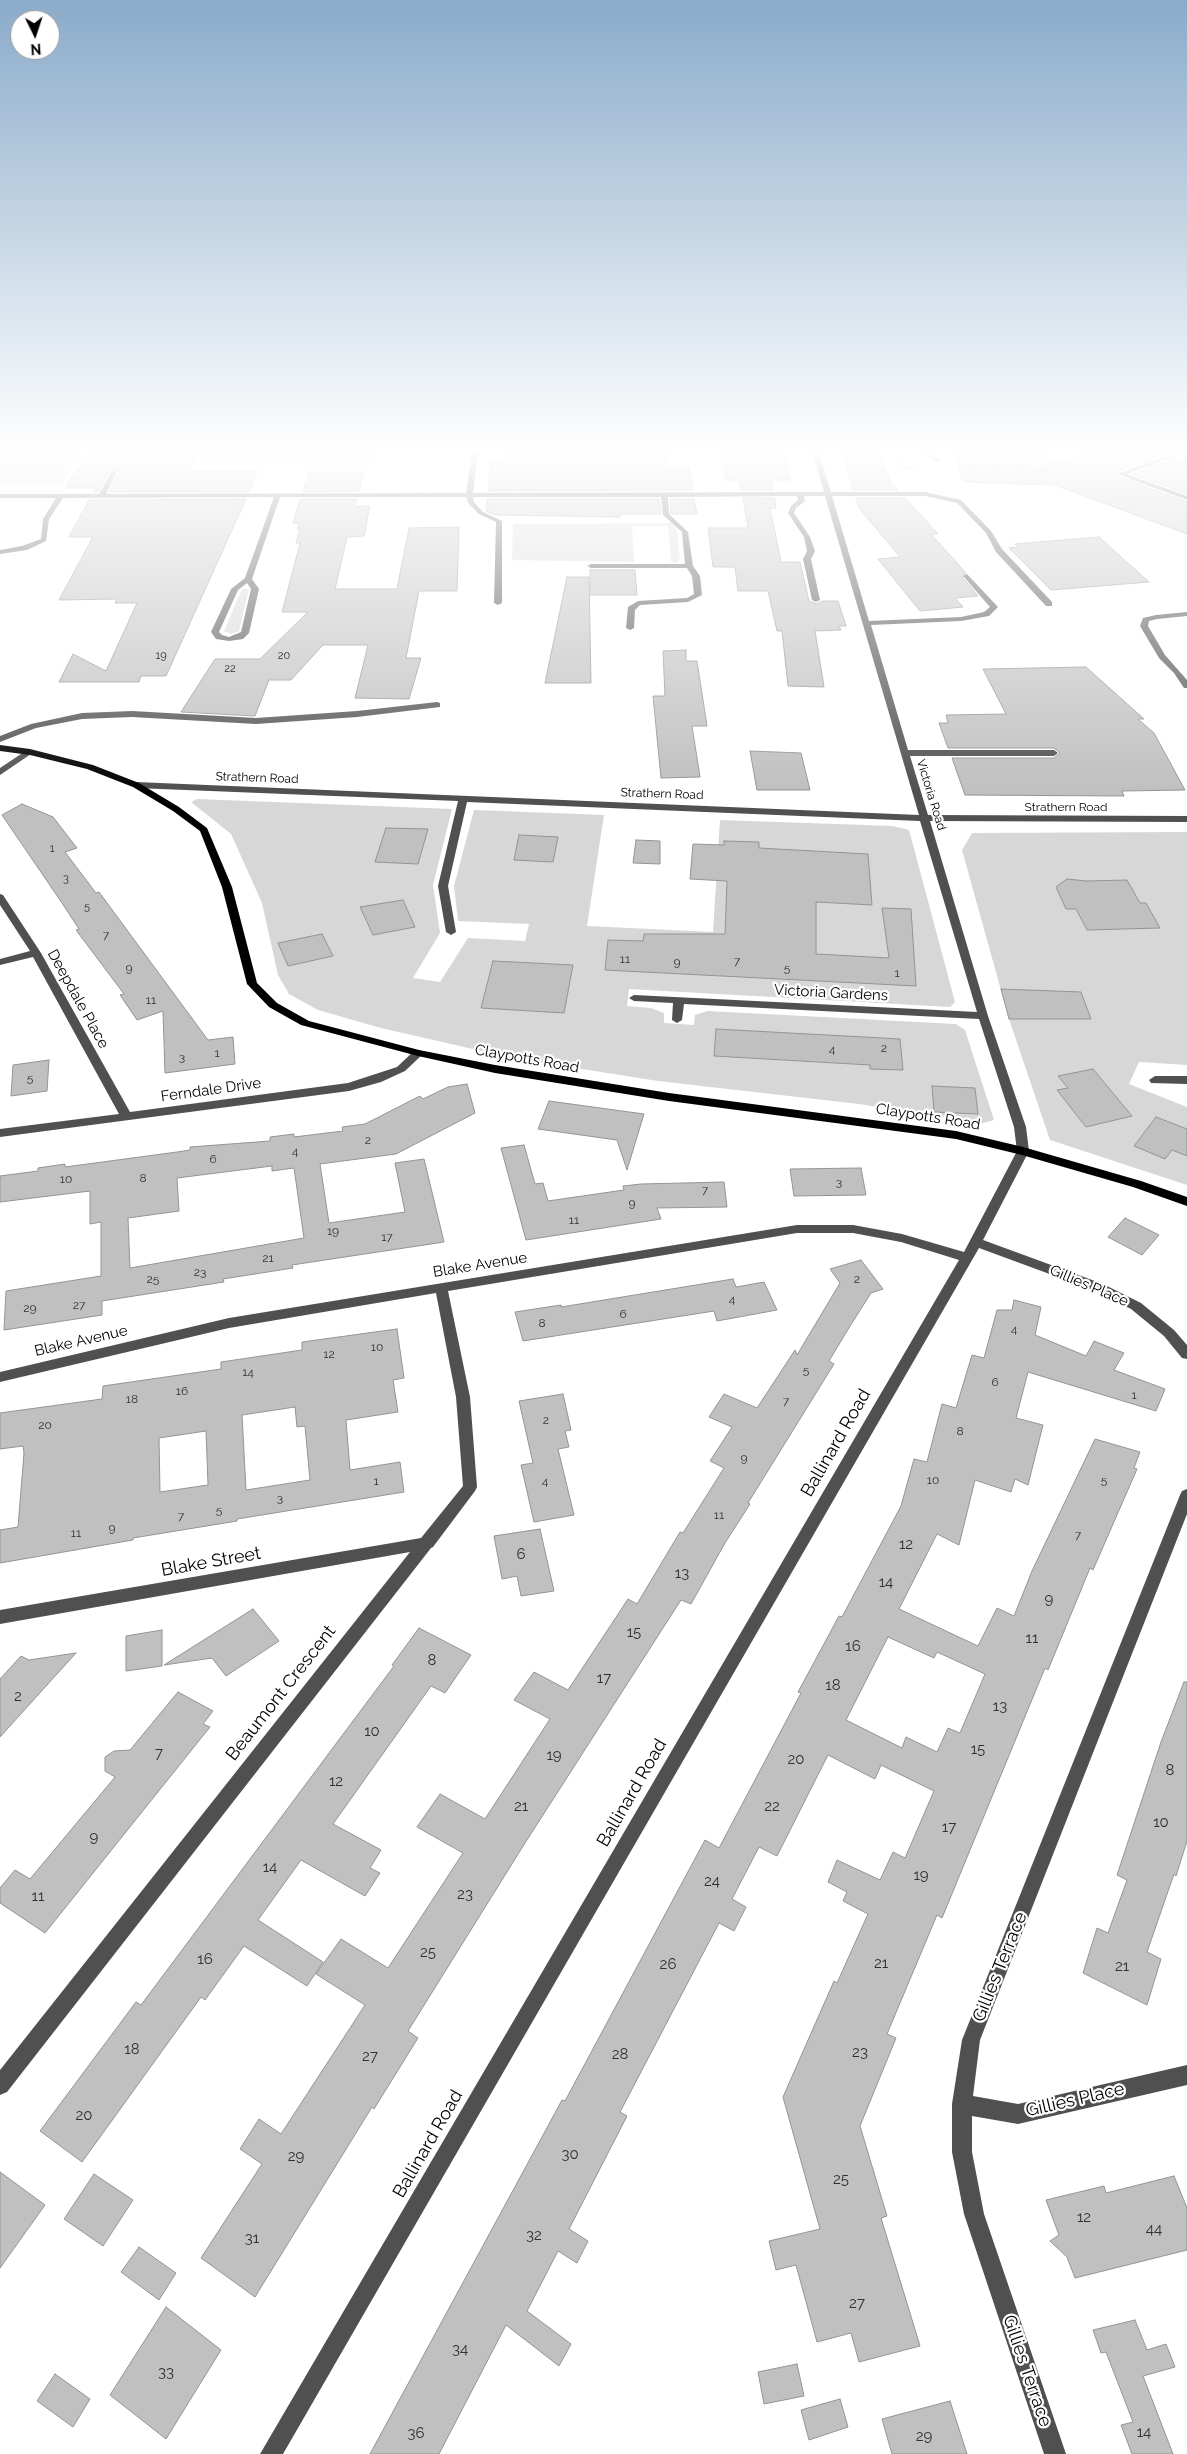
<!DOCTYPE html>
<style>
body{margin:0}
#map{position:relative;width:1187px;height:2454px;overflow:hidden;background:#fff;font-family:Raleway,sans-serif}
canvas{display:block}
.north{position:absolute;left:10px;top:10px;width:50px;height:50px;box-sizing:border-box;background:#fff;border:1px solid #999;border-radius:50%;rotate:176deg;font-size:14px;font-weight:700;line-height:20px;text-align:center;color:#000}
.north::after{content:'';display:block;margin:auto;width:18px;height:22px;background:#000;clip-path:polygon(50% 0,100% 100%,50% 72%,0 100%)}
</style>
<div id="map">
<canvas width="1187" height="2454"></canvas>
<div class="north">N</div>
</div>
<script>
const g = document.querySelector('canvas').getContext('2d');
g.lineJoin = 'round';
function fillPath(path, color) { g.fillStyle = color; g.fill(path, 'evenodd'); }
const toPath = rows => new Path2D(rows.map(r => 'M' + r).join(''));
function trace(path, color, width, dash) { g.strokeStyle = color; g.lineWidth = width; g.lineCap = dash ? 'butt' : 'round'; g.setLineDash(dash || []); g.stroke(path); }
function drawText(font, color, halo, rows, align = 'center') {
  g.font = font + ' Raleway,sans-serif'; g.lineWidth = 4.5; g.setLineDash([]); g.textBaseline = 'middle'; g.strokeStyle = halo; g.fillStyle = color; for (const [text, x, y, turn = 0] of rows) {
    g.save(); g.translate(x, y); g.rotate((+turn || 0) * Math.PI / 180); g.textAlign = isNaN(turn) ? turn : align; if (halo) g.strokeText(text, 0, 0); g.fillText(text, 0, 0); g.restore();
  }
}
const green = toPath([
 [205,447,378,447,375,459,200,458],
 [0,453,81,453,61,485,0,485],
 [672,523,677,530,680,558,678,562,671,562,668,526,632,526,634,562,512,560,513,524],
 [242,589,249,589,239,631,231,634,224,631],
 [197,799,452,809,433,885,440,933,413,978,440,982,468,938,525,941,529,924,458,921,454,886,474,810,604,815,587,926,713,932,720,820,893,826,909,830,955,1002,950,1007,629,989,627,1006,651,1008,664,1013,664,1023,694,1025,695,1015,708,1011,956,1024,965,1030,994,1120,983,1123,859,1104,658,1081,512,1058,381,1028,318,1010,289,994,278,975,262,903,231,834,191,802],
 [1187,832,1187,1065,1139,1062,1129,1084,1187,1107,1187,1185,1050,1140,1009,1019,962,850,972,833]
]);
const building = toPath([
 [92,447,200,447,189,471,257,471,249,492,109,492,119,473,115,468,109,471,98,492,94,492,96,488,65,488,92,447],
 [505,447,666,447,670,469,689,468,693,490,488,491,491,459,503,459,505,447],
 [721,447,781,447,791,480,771,480,773,490,741,490,739,480,726,480,721,447],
 [841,447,876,447,891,483,898,490,853,490,841,447],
 [1111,447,1139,447,1164,455,1116,472,1115,475,1187,502,1187,534,1055,485,963,482,953,448,1045,450,1052,464,1111,447],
 [1174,459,1187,463,1187,494,1132,474,1174,459],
 [309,472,364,472,359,491,303,492,309,472],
 [743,498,775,498,776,508,770,508,781,562,800,562,809,601,817,604,822,601,838,601,846,626,839,626,841,630,815,631,824,687,788,686,782,631,777,631,768,591,738,591,735,567,713,567,708,528,748,528,743,498],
 [856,498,905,498,938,534,931,534,966,573,962,577,978,596,955,598,963,607,920,611,878,559,900,557,859,508,856,498],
 [246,499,166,676,141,676,139,682,59,682,73,654,106,671,137,603,115,603,117,599,59,600,93,537,69,537,89,500,246,499],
 [300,499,357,499,355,506,370,506,364,536,347,537,335,589,397,589,409,528,459,527,457,591,419,591,406,658,421,658,409,699,355,698,368,645,323,645,291,680,269,680,255,716,181,712,215,659,260,659,308,612,282,612,300,543,296,543,300,529,297,529,299,523,293,523,300,499],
 [487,499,659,499,661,514,620,514,620,517,494,515,486,511,487,499],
 [670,499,694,499,697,514,671,514,670,499],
 [1099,537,1149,582,1051,590,1009,548,1019,547,1015,544,1099,537],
 [590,570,635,570,637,595,590,595,590,570],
 [567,577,589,577,591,683,545,683,567,577],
 [686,650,686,661,697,661,707,726,692,726,700,777,661,778,653,696,665,696,663,651,686,650],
 [1086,667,1144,719,1138,719,1154,733,1185,790,1122,791,1124,796,965,795,952,758,1054,758,1060,753,1054,748,948,748,939,723,948,723,946,715,1006,714,983,669,1086,667],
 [750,751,801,753,810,790,757,790,750,751],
 [22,804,53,817,77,848,65,852,96,893,99,892,208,1040,233,1037,235,1064,165,1073,163,1011,137,1020,120,995,124,994,76,930,79,929,62,903,2,815,22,804],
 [386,828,428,829,418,864,375,862,386,828],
 [519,835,558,837,553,862,514,860,519,835],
 [636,840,660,841,660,864,633,863,636,840],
 [724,841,759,842,759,848,868,854,872,905,816,902,816,954,889,958,882,908,911,909,916,986,605,970,608,940,643,941,644,934,725,934,727,881,690,879,693,844,724,845,724,841],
 [1067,879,1087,881,1127,880,1140,903,1146,903,1160,928,1087,930,1076,909,1066,909,1056,887,1067,879],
 [403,900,415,927,373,935,360,907,403,900],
 [322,934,333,956,288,966,278,943,322,934],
 [493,961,573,965,564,1013,481,1008,493,961],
 [1001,989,1081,992,1091,1019,1009,1019,1001,989],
 [716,1029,900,1039,903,1070,870,1069,870,1065,714,1056,716,1029],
 [49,1060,47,1091,11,1096,13,1065,49,1060],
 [1093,1069,1132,1116,1086,1127,1057,1090,1068,1088,1058,1076,1093,1069],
 [467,1084,475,1113,396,1154,320,1164,329,1223,405,1212,395,1163,424,1159,444,1242,292,1265,293,1268,223,1279,224,1282,102,1301,102,1315,4,1330,6,1291,101,1276,101,1222,90,1224,90,1191,0,1202,0,1176,38,1171,38,1168,65,1164,65,1167,177,1152,190,1150,190,1147,270,1141,270,1137,294,1134,294,1137,343,1131,342,1127,365,1124,420,1096,423,1099,448,1087,467,1084],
 [272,1166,272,1171,294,1168,304,1238,130,1268,128,1218,179,1211,177,1178,272,1166],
 [932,1086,975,1088,978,1114,934,1112,932,1086],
 [549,1101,644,1114,627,1170,617,1140,538,1129,549,1101],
 [1156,1117,1187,1129,1187,1156,1172,1150,1165,1159,1134,1146,1156,1117],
 [524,1145,535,1184,543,1183,548,1201,624,1190,623,1186,641,1184,724,1182,727,1207,657,1208,661,1219,526,1240,501,1148,524,1145],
 [861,1168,866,1195,794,1196,790,1169,861,1168],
 [1125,1218,1159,1235,1142,1255,1108,1237,1125,1218],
 [861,1260,883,1289,871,1293,847,1331,829,1361,834,1364,748,1503,750,1504,725,1543,691,1604,681,1600,525,1843,408,2031,418,2038,374,2109,372,2107,255,2297,201,2258,262,2164,240,2149,259,2119,281,2134,365,2005,316,1974,341,1939,388,1968,463,1853,417,1827,440,1794,485,1819,550,1719,514,1700,534,1672,568,1690,628,1599,637,1604,680,1532,683,1533,724,1468,710,1461,732,1427,709,1417,724,1394,757,1408,795,1350,797,1355,840,1283,830,1269,861,1260],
 [733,1279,736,1287,764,1282,777,1310,717,1321,714,1311,523,1341,515,1312,561,1305,561,1307,733,1279],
 [1014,1300,1041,1307,1035,1335,1086,1356,1094,1341,1124,1353,1114,1370,1165,1389,1156,1411,1028,1372,1016,1418,1043,1425,1028,1485,1015,1479,1011,1492,975,1480,959,1545,937,1534,899,1609,978,1646,997,1608,1014,1616,1032,1571,1095,1439,1140,1452,1134,1468,1137,1469,1093,1570,1090,1568,1048,1670,1045,1668,942,1918,937,1915,887,2034,896,2038,860,2126,887,2216,881,2218,920,2346,859,2362,851,2333,817,2342,796,2265,776,2270,769,2241,820,2229,783,2097,834,1981,837,1983,868,1914,843,1901,847,1892,828,1882,837,1860,880,1880,893,1852,905,1858,934,1791,881,1765,875,1779,828,1755,777,1856,759,1847,732,1899,746,1907,734,1931,719,1923,620,2112,627,2116,569,2229,588,2241,577,2263,558,2251,527,2311,571,2344,559,2366,506,2325,439,2454,370,2454,562,2100,565,2101,705,1840,719,1848,801,1693,798,1692,839,1616,842,1617,901,1506,914,1459,927,1462,942,1404,956,1408,972,1355,984,1358,997,1310,1012,1310,1014,1300],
 [888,1637,934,1658,937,1652,985,1674,960,1733,948,1728,937,1752,906,1737,902,1748,846,1720,888,1637],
 [397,1329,404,1378,393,1380,398,1412,346,1420,350,1470,400,1462,404,1492,237,1519,237,1521,133,1538,133,1540,0,1563,0,1530,18,1527,24,1453,23,1446,0,1449,0,1413,102,1399,103,1386,221,1369,221,1362,302,1350,302,1342,397,1329],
 [295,1407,297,1427,305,1426,310,1480,246,1490,242,1415,295,1407],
 [206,1431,208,1485,160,1492,159,1438,206,1431],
 [563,1394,571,1430,565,1431,569,1447,558,1449,574,1515,534,1522,521,1465,533,1463,519,1401,563,1394],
 [540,1529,554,1591,521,1596,517,1576,502,1579,494,1536,540,1529],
 [253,1609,279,1641,226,1676,212,1658,164,1665,253,1609],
 [419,1628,471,1655,445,1693,431,1686,333,1824,381,1850,370,1868,380,1873,365,1896,301,1860,258,1920,323,1962,307,1986,244,1946,205,2000,201,1997,82,2162,40,2131,136,2002,141,2005,394,1666,392,1665,419,1628],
 [162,1630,162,1666,126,1671,126,1636,162,1630],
 [76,1653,0,1737,0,1679,21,1656,29,1660,76,1653],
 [1184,1682,1187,1682,1187,1841,1176,1876,1174,1874,1147,1952,1161,1959,1147,2005,1083,1973,1097,1928,1108,1933,1127,1880,1117,1875,1161,1742,1184,1682],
 [178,1692,213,1711,203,1724,210,1727,45,1933,0,1903,0,1888,15,1870,30,1879,115,1777,105,1771,105,1757,114,1751,130,1750,178,1692],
 [0,2172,45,2205,0,2268,0,2172],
 [94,2174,133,2200,103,2246,64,2219,94,2174],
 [1174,2176,1187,2208,1187,2250,1075,2278,1067,2257,1050,2241,1059,2235,1046,2200,1104,2186,1106,2193,1174,2176],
 [139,2247,176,2273,159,2300,121,2272,139,2247],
 [166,2307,221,2350,166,2439,110,2395,166,2307],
 [1135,2320,1147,2350,1166,2344,1175,2367,1143,2376,1173,2454,1132,2454,1121,2425,1133,2422,1106,2352,1101,2353,1093,2330,1135,2320],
 [797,2364,804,2396,764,2404,758,2372,797,2364],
 [55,2374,90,2399,73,2427,37,2401,55,2374],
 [840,2399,848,2427,809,2440,801,2410,840,2399],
 [950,2401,967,2454,892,2454,882,2419,950,2401]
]);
const path = toPath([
 [903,460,898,461,897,465,901,468,916,468],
 [953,467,1049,470,1055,476]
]);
const minor = toPath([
 [473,447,479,447,473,493,824,492,811,447,817,447,831,492,925,492,961,500,991,531,1002,549,1052,602,1052,606,1046,606,996,552,986,533,957,503,925,496,832,496,869,621,961,617,984,612,990,607,963,576,967,574,998,607,989,616,961,621,871,625,908,750,1054,750,1058,753,1054,756,910,756,928,815,1187,816,1187,822,930,821,988,1016,1026,1127,1029,1151,983,1240,1103,1284,1141,1303,1174,1330,1187,1345,1187,1359,1182,1358,1164,1336,1131,1309,1093,1290,979,1248,283,2454,260,2454,959,1260,901,1242,853,1233,797,1233,448,1291,470,1397,477,1487,475,1491,433,1547,431,1548,7,2092,0,2095,0,2070,410,1552,0,1624,0,1610,421,1538,463,1486,456,1397,436,1293,229,1328,0,1382,0,1372,229,1318,797,1225,853,1225,902,1234,964,1252,1017,1151,1014,1127,979,1019,684,1004,682,1020,677,1023,672,1020,673,1003,634,1001,629,998,634,995,977,1012,920,821,467,802,448,886,456,932,451,935,446,932,438,886,458,801,136,788,132,785,136,782,919,815,825,496,804,496,805,501,796,508,794,513,810,537,815,551,811,559,820,600,816,602,812,600,803,559,807,551,804,537,788,513,791,506,798,500,797,496,668,497,669,514,688,532,693,566,700,576,702,595,688,602,640,605,635,610,634,628,630,630,626,628,628,607,638,601,687,598,694,594,692,576,687,568,591,568,587,566,591,564,685,564,682,532,663,515,661,497,473,497,474,502,483,512,502,521,502,603,498,605,494,603,496,522,479,514,469,504,466,497,280,497,252,579,259,589,249,633,243,639,229,641,216,639,211,632,231,589,245,578,274,497,63,498,49,519,46,541,27,550,0,554,0,550,22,546,41,539,43,519,56,498,0,498,0,494,99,494,111,472,114,470,117,472,106,494,466,493,473,447],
 [247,583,251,589,241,632,229,637,222,635,219,632,238,590,247,583],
 [911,447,918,447,941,461,936,462,911,447],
 [1165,447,1173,447,1187,452,1126,474,1187,496,1187,500,1117,474,1178,452,1165,447],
 [1187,612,1187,616,1157,619,1149,621,1148,626,1165,655,1187,680,1187,688,1184,688,1174,673,1159,658,1140,626,1143,618,1156,615,1187,612],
 [437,702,440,703,440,707,357,717,256,724,132,717,82,719,36,728,0,742,0,736,31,724,82,713,132,711,256,718,357,711,437,702],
 [27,750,34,752,0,775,0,768,27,750],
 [0,894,3,895,41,953,130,1112,348,1083,397,1067,414,1051,422,1051,424,1053,405,1071,381,1082,349,1091,0,1137,0,1129,119,1114,33,957,0,965,0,959,30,951,0,905,0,894],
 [1155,1076,1187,1076,1187,1084,1151,1083,1149,1080,1155,1076],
 [1187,1489,1187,1514,980,2040,973,2096,1018,2104,1187,2065,1187,2085,1018,2124,972,2116,972,2152,984,2214,1066,2454,1044,2454,964,2214,952,2152,952,2104,962,2040,1180,1495,1182,1491,1187,1489]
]);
const major = toPath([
 [0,745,30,749,93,765,139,783,179,807,207,828,232,887,257,983,277,1003,309,1021,419,1050,495,1065,669,1093,956,1131,1023,1147,1141,1181,1187,1197,1187,1206,1133,1187,1022,1155,956,1139,669,1101,495,1073,418,1056,301,1025,269,1007,247,984,222,887,200,831,173,811,133,787,87,769,30,755,0,751,0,745]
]);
const farNumbernames = [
 ["19",161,656],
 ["20",284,656],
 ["22",230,669],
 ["1",52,849],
 ["3",66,879],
 ["5",87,907]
];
const farStreetnames = [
 ["Strathern Road",257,778,2],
 ["Strathern Road",662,794,2],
 ["Victoria Road",931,795,73],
 ["Strathern Road",1066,807]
];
const numberNames = [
 ["7",106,935],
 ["11",625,959],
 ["7",737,961],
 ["9",677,962],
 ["9",129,968],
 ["5",787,968],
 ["1",897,973],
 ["11",151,1000],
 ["2",884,1048],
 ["4",832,1049],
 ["1",217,1053],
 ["3",182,1057],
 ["5",30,1078],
 ["2",368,1140],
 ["4",295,1151],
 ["6",213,1159],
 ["8",143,1178],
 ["10",66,1179],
 ["3",839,1182],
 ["7",705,1190],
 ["9",632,1203],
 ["11",574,1220],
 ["19",333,1231],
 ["17",387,1237],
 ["21",268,1258],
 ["23",200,1272],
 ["25",153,1279],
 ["2",857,1279],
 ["4",732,1299],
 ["27",79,1305],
 ["29",30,1308],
 ["6",623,1314],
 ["8",542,1323],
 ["4",1014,1329],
 ["10",377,1347],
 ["12",329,1354],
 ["5",806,1370],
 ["14",248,1372],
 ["6",995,1382],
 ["16",182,1391],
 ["1",1134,1395],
 ["18",132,1399],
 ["7",786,1401],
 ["2",546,1420],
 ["20",45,1425],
 ["8",960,1431],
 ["9",744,1458],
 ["10",933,1480],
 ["5",1104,1480],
 ["1",376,1481],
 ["4",545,1481],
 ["3",280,1498],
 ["5",219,1510],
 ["11",719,1515],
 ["7",181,1516],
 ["9",112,1528],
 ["11",76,1533],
 ["7",1078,1535]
];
const streetNames = [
 ["Victoria Gardens",831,993,3],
 ["Deepdale Place",78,999,61],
 ["Claypotts Road",527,1059,10],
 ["Ferndale Drive",211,1090,-8],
 ["Claypotts Road",928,1117,9],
 ["Blake Avenue",480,1265,-9],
 ["Gillies Place",1089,1286,23],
 ["Blake Avenue",81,1341,-13]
];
const nearNumbernames = [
 ["12",906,1544],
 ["6",521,1554],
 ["13",682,1573],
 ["14",886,1582],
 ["9",1049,1599],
 ["15",634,1632],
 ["11",1032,1638],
 ["16",853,1646],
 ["8",432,1660],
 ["17",604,1678],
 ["18",833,1685],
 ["2",18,1696],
 ["13",1000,1706],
 ["10",372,1731],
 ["15",978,1749],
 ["7",159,1753],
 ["19",554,1755],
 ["20",796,1759],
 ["8",1170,1770],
 ["12",336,1781],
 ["21",521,1806],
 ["22",772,1806],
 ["10",1161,1822],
 ["17",949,1827],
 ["9",94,1837],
 ["14",270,1867],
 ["19",921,1875],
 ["24",712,1881],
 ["23",465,1894],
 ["11",38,1896],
 ["25",428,1952],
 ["16",205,1959],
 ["21",881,1963],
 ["26",668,1964],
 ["21",1122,1966],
 ["18",132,2049],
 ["23",860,2052],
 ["28",620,2054],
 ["27",370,2056],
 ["20",84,2115],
 ["30",570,2154],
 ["29",296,2156],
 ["25",841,2179],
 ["12",1084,2217],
 ["44",1154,2229],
 ["32",534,2235],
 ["31",252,2238],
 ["27",857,2303],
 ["34",460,2349],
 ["33",166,2372],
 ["14",1144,2432],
 ["36",416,2433],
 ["29",924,2436]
];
const nearStreetnames = [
 ["Ballinard Road",836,1443,-60],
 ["Blake Street",211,1562,-10],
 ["Beaumont Crescent",281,1693,-52],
 ["Ballinard Road",632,1793,-60],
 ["Gillies Terrace",1000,1967,-68],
 ["Gillies Place",1075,2100,-13],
 ["Ballinard Road",428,2144,-60],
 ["Gillies Terrace",1027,2371,71]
];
fillPath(green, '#d7d7d7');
fillPath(building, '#c0c0c0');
trace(building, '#949494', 1);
trace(path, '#727272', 2, [0.5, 1]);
fillPath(minor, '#505050');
fillPath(major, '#000');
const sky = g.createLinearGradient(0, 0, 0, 790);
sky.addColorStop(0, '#8aabca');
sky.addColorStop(0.57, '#fff');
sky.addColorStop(1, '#ffffff00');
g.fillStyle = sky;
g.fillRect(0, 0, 1187, 790);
drawText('11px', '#303030', null, farNumbernames);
drawText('12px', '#000', '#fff', farStreetnames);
drawText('12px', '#303030', null, numberNames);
drawText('15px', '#000', '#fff', streetNames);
drawText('15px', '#303030', null, nearNumbernames);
drawText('18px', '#000', '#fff', nearStreetnames);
</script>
